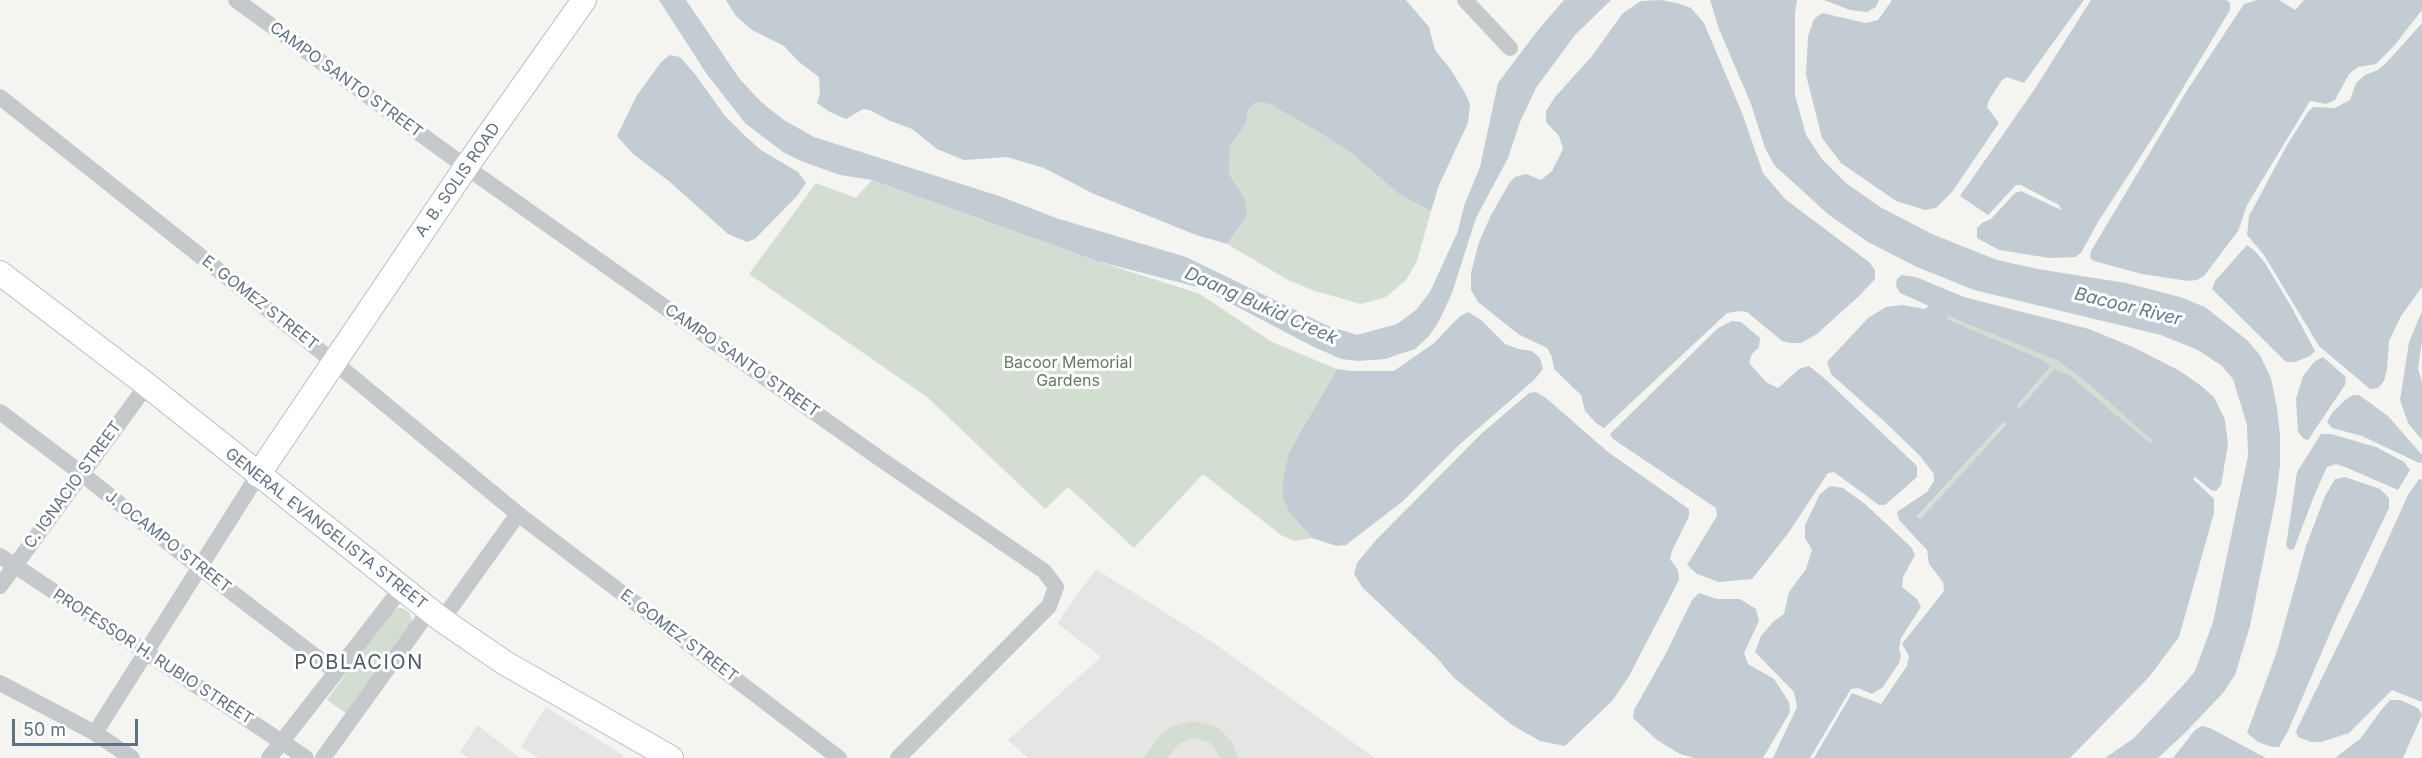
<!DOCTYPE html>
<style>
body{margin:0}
#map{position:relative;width:2422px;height:758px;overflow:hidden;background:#f4f5f0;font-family:Inter,sans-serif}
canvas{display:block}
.scale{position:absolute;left:12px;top:719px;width:126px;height:27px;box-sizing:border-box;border:3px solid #617184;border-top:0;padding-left:8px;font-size:18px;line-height:21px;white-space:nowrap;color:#617184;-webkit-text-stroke:4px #fff;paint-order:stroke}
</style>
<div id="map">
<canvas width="2422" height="758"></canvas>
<div class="scale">50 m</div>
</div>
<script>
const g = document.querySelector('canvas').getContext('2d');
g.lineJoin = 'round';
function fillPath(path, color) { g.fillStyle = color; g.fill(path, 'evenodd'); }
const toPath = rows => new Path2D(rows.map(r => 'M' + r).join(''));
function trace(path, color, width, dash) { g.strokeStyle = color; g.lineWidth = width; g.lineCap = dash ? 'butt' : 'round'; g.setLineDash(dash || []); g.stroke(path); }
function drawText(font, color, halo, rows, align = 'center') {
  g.font = font + ' Inter,sans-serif'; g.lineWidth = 6; g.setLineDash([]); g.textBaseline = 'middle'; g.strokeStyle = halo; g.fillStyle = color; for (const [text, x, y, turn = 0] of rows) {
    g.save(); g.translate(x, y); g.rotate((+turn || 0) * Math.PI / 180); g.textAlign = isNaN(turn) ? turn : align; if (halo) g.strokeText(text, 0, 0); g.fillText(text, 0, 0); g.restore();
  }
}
const built = toPath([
 [1096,569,1212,642,1375,758,1028,758,1008,740,1101,657,1057,623],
 [546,707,624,756,623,758,539,758,521,747],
 [477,725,486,732,520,758,469,758,460,752]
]);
const green = toPath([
 [1256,102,1270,104,1320,133,1351,153,1400,195,1431,211,1417,261,1406,280,1386,297,1361,304,1315,291,1288,280,1227,244,1247,215,1245,199,1229,174,1230,147,1246,123,1248,110],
 [872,180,1097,261,1200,294,1272,342,1337,369,1289,452,1290,513,1312,538,1295,541,1281,535,1203,474,1134,548,1068,487,1045,509,927,397,749,274,816,183,856,198],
 [1948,316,2058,361,2084,380,2154,441,2150,443,2068,374,2054,369,2019,409,2017,407,2051,366,2039,358,1947,319],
 [2003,422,2006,423,1920,521,1917,518],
 [398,608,402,608,410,613,412,623,347,714,327,700,390,612],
 [1192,721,1212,725,1221,730,1234,745,1238,758,1220,758,1211,743,1195,738,1180,743,1167,758,1143,758,1164,731,1173,726]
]);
const water = toPath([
 [659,0,686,0,739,78,761,102,784,120,814,137,1002,197,1056,218,1186,257,1326,325,1357,335,1397,324,1416,310,1430,292,1458,231,1464,206,1480,167,1498,83,1538,30,1564,0,1611,0,1575,35,1536,88,1520,122,1508,158,1476,218,1452,293,1438,323,1428,337,1415,349,1385,359,1358,361,1341,359,1312,346,1201,288,1097,261,872,180,840,175,801,161,783,152,745,123,706,73],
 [726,0,1406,0,1429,27,1435,50,1451,70,1465,93,1470,104,1468,123,1439,185,1431,211,1400,195,1351,153,1320,133,1270,104,1256,102,1248,110,1246,123,1230,147,1229,174,1245,199,1247,215,1227,244,1196,235,1094,194,1044,168,1007,157,964,160,937,149,912,129,888,120,870,110,863,109,846,119,830,112,817,103,820,93,819,77,799,62,784,46,752,30,736,16],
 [1660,0,1677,3,1691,8,1704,23,1742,113,1763,173,1785,199,1869,262,1875,270,1875,279,1859,296,1817,334,1801,343,1791,343,1782,341,1747,312,1739,311,1727,313,1604,428,1596,423,1585,411,1581,395,1554,369,1552,357,1547,348,1518,334,1478,302,1471,290,1471,273,1479,242,1491,215,1510,182,1515,177,1526,174,1541,180,1552,171,1563,149,1559,136,1546,122,1546,111,1555,97,1592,56,1623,13,1641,1],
 [1710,0,1797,0,1795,14,1795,95,1806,135,1822,159,1846,183,1880,207,1932,234,1997,260,2038,269,2126,283,2180,297,2205,307,2247,340,2260,355,2271,378,2277,408,2280,435,2280,465,2276,497,2250,626,2235,675,2223,693,2186,732,2158,758,2105,758,2134,738,2186,682,2195,671,2213,622,2248,456,2247,425,2233,379,2222,366,2198,350,2161,335,1974,290,1917,267,1868,242,1829,215,1774,165,1765,148,1751,104,1719,29],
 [1824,0,1879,0,1876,7,1867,12,1850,10],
 [1892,0,2084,0,2024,83,2007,77,2002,80,1989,100,1987,107,1999,123,1952,192,1936,208,1925,210,1896,201,1841,163,1822,138,1806,75,1808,36,1814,19,1822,13,1866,23,1878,20],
 [2091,0,2226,0,2230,3,2230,10,2157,131,2098,222,2081,253,2075,257,2049,258,1999,250,1977,238,1977,228,1982,223,1991,219,2015,193,2021,191,2061,210,2059,205,2021,185,2016,185,1988,215,1960,196,2034,90],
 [2257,0,2279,0,2295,10,2304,0,2422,0,2422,10,2394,46,2376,64,2358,67,2349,74,2335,100,2326,104,2310,101,2247,205,2238,231,2204,276,2197,280,2188,281,2142,274,2094,261,2090,258,2091,251,2186,92,2244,4],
 [2422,23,2422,287,2401,316,2389,341,2387,369,2384,381,2378,388,2370,389,2319,346,2264,255,2247,235,2249,216,2287,145,2308,112,2313,107,2335,108,2350,100,2356,83,2365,75,2378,70,2388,61],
 [670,55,680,57,695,74,725,116,745,136,761,150,798,172,806,183,797,196,755,239,747,242,728,234,670,182,633,154,617,136,637,95,662,61],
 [2247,245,2254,250,2265,263,2292,308,2315,351,2310,356,2295,362,2286,362,2212,289,2215,281],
 [1902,275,1916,277,1964,297,2089,329,2135,348,2180,371,2200,385,2214,397,2225,420,2228,444,2221,485,2216,491,2211,490,2195,477,2193,479,2214,499,2214,513,2179,637,2149,677,2070,758,1814,758,1852,693,1881,704,1907,666,1909,656,1902,644,1944,591,1943,582,1929,564,1927,550,1899,520,1897,512,1927,492,1934,481,1934,474,1920,456,1886,423,1831,374,1827,362,1868,318,1886,307,1902,305,1925,309,1929,306,1900,293,1896,286,1897,279],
 [1948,316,2058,361,2084,380,2153,441,2150,443,2068,374,2054,369,2019,409,2017,406,2051,366,2039,358,1947,319],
 [2003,422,2006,424,1920,520,1917,517],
 [2422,311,2422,341,2418,368,2422,383,2422,440,2408,423,2400,400,2409,342],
 [1468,312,1481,320,1505,344,1518,349,1532,351,1540,358,1543,369,1534,380,1459,445,1403,501,1346,545,1337,546,1312,538,1290,513,1283,497,1283,481,1289,452,1337,369,1351,371,1394,371,1434,343,1459,317],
 [1732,321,1741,322,1760,338,1759,347,1752,354,1749,363,1766,382,1778,388,1799,369,1809,366,1823,377,1917,466,1917,477,1885,505,1879,505,1834,472,1828,473,1789,532,1752,579,1719,582,1697,574,1687,565,1717,516,1716,508,1613,439,1610,434,1718,328],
 [2323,357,2346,377,2345,385,2308,440,2304,439,2298,432,2296,399,2303,376,2315,361],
 [1536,392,1546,398,1608,452,1689,509,1689,516,1672,551,1670,559,1678,570,1679,580,1628,678,1612,701,1565,746,1540,741,1512,725,1454,678,1437,658,1363,588,1354,574,1357,563,1376,540,1481,434,1529,393],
 [2353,395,2359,395,2388,416,2422,455,2422,462,2419,463,2362,436,2332,428,2327,422,2332,413,2345,400],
 [2321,434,2331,434,2376,447,2404,462,2410,470,2398,490,2345,467,2336,464,2327,467,2314,496,2294,549,2290,550,2286,546,2297,472],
 [2345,477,2380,489,2389,498,2389,508,2336,619,2288,731,2279,747,2272,747,2258,742,2247,733,2277,651,2306,546,2325,496,2335,479],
 [2419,479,2422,480,2422,702,2392,690,2349,733,2321,742,2311,742,2298,737,2296,731,2363,594,2408,495],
 [1830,486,1843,488,1865,504,1911,547,1915,555,1903,577,1902,587,1917,599,1921,607,1901,638,1899,649,1901,656,1899,663,1883,687,1872,694,1858,688,1851,689,1810,758,1773,758,1797,707,1794,692,1755,652,1761,636,1773,622,1784,614,1789,592,1806,569,1812,550,1805,538,1805,525,1820,494],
 [1699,593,1717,599,1740,599,1756,609,1759,621,1744,653,1748,664,1774,679,1789,702,1790,712,1763,758,1694,758,1680,754,1657,740,1633,718,1634,710,1665,655,1692,600],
 [2390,700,2400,700,2418,708,2422,715,2403,758,2335,758,2360,739,2382,709],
 [2202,726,2210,728,2266,758,2173,758,2195,730]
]);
const street = toPath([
 [236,0,466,167,879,458,1044,571,1056,587,1049,606,898,758],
 [1465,0,1510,48],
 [0,97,334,362,518,514,839,758],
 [0,412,81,473,200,568,336,672],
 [0,556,306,758],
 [0,586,147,385],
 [442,620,518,514],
 [0,683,95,733,132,758],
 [95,733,258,475],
 [269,758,401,589],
 [323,758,429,611]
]);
const secondary = toPath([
 [0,273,147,385,442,620,505,663,671,758],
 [258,475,466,167,584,0]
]);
const streetNames = [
 ["CAMPO SANTO STREET",346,80,36],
 ["A. B. SOLIS ROAD",458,180,-55],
 ["E. GOMEZ STREET",260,303,38],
 ["CAMPO SANTO STREET",742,361,35],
 ["C. IGNACIO STREET",73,485,-54],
 ["GENERAL EVANGELISTA STREET",326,529,38],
 ["J. OCAMPO STREET",168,542,38],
 ["E. GOMEZ STREET",679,636,37],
 ["PROFESSOR H. RUBIO STREET",153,657,33]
];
const parkNames = [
 ["Bacoor Memorial",1068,363],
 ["Gardens",1068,381]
];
const waterNames = [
 ["Daang Bukid Creek",1261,306,24],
 ["Bacoor River",2128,307,14]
];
const quarterNames = [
 ["POBLACION",359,663]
];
fillPath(built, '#e5e6e3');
fillPath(green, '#d4ddd1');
fillPath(water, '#c3ccd2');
trace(secondary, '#b8bcc1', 26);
trace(street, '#c6c9cc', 16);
trace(secondary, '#fff', 24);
drawText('16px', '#617184', '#fff', streetNames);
drawText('16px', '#637b60', '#fff', parkNames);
drawText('italic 18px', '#617a89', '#fff', waterNames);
g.letterSpacing = '1.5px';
drawText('20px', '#4f5b68', '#fff', quarterNames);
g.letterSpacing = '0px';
</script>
